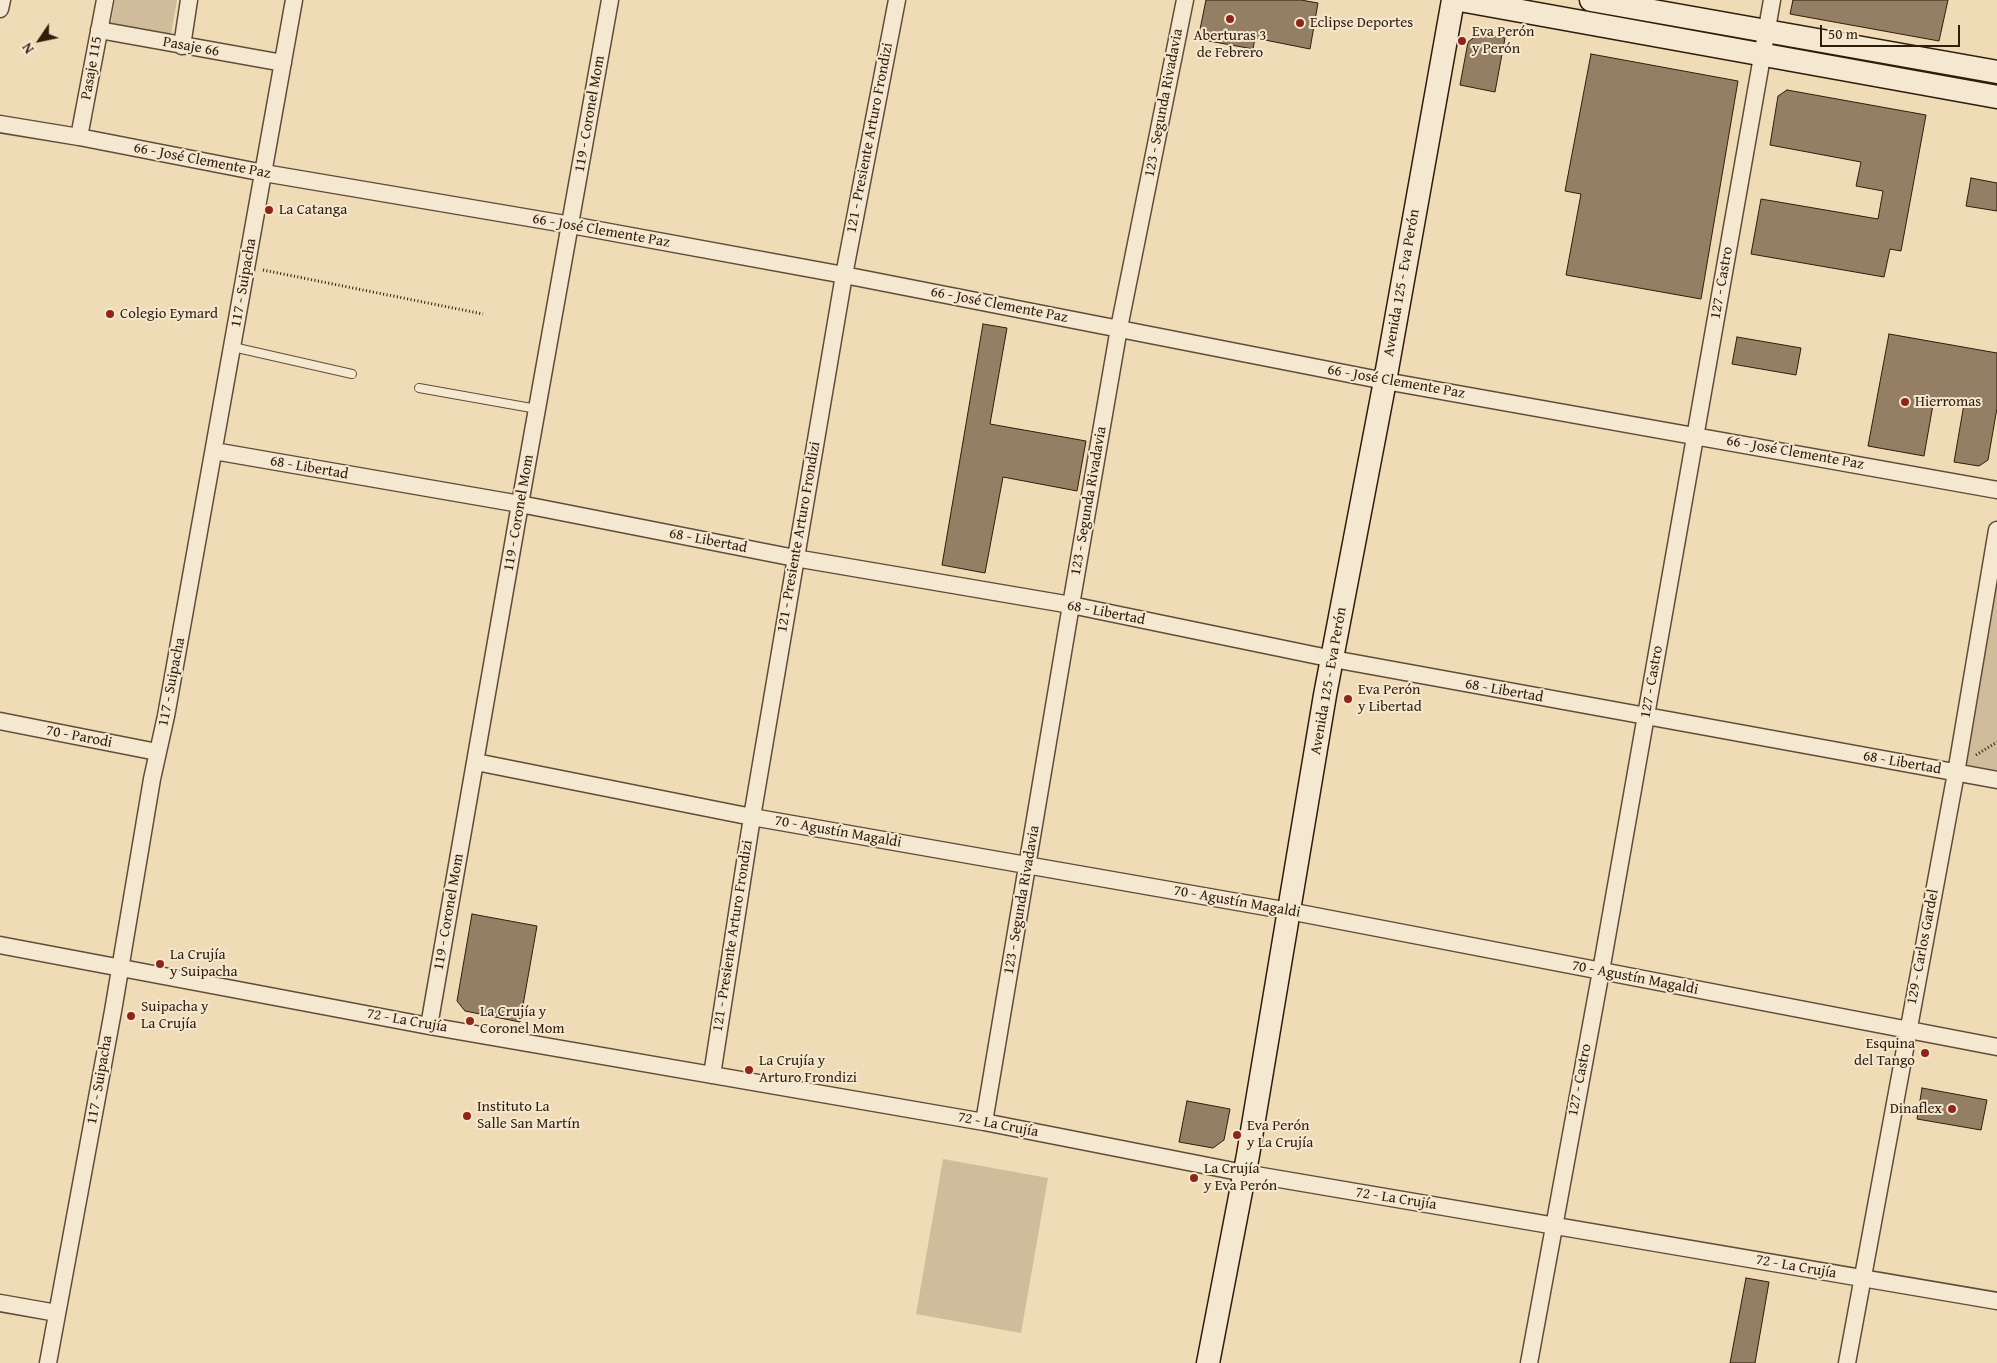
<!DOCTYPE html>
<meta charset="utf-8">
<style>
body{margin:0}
#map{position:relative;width:1997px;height:1363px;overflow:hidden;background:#f0dbb7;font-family:"Gentium Book Plus",serif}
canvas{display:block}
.north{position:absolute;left:15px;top:15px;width:50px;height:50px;-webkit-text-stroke:4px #f5e8d0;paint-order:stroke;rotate:236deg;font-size:14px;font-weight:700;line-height:20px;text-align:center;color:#311c0c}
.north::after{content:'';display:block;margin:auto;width:18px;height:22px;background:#311c0c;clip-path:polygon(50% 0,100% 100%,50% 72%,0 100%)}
.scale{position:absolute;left:1820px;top:25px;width:140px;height:22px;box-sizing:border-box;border:2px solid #311c0c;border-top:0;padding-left:6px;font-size:15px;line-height:18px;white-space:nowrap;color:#311c0c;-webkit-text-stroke:4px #f5e8d0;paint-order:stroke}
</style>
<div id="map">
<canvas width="1997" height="1363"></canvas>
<div class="north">N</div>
<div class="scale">50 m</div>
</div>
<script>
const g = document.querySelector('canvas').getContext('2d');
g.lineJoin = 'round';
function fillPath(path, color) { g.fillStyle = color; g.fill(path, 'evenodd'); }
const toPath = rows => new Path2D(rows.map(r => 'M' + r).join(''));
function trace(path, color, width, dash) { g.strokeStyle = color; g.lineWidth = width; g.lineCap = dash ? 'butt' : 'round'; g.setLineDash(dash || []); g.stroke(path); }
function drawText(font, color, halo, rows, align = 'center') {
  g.font = font + ' "Gentium Book Plus",serif'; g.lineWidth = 4; g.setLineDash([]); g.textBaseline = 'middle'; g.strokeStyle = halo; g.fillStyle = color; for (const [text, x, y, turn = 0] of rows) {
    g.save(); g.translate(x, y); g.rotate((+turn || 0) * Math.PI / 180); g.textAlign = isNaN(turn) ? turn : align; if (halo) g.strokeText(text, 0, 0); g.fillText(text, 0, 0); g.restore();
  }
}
const green = toPath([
 [115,0,177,0,171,35,111,23],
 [1997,530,1997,780,1956,773],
 [943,1159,1048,1178,1021,1333,916,1314]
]);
const building = toPath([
 [1206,0,1301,0,1318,3,1310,49,1255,38,1253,49,1198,39,1206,0],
 [1793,0,1948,0,1939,41,1790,14,1793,0],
 [1480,33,1505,38,1495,92,1460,85,1468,42,1480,33],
 [1591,54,1738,81,1701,299,1566,275,1581,194,1565,191,1591,54],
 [1787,90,1926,115,1901,251,1890,249,1884,277,1751,254,1761,199,1878,219,1883,191,1856,186,1861,162,1770,145,1778,96,1787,90],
 [1971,178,1997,183,1997,211,1966,206,1971,178],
 [983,324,1007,328,990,424,1086,441,1077,491,1003,477,985,573,942,565,983,324],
 [1889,334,1997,353,1997,408,1988,460,1979,466,1954,462,1964,404,1934,399,1924,456,1868,446,1889,334],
 [1737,337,1801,348,1796,375,1732,364,1737,337],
 [472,914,537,926,520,1022,465,1011,457,1001,472,914],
 [1922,1088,1987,1100,1981,1130,1917,1119,1922,1088],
 [1187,1101,1230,1109,1224,1140,1213,1148,1179,1142,1187,1101],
 [1746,1278,1769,1282,1755,1363,1730,1363,1746,1278]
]);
const path = toPath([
 [263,270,483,314],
 [1976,755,1997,742]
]);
const lane = toPath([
 [233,347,352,374],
 [419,388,537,409]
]);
const street = toPath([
 [0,9,2,0],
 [99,30,283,63],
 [182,46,189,0],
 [0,124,79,137,264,173,571,225,844,275,1385,381,1997,490],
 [79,137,105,0],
 [214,451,520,504,795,558,1071,605,1333,659,1997,780],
 [0,721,157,752],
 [476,762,752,817,1289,911,1997,1047],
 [0,945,429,1026,984,1122,1244,1173,1997,1301],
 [429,1026,520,504,610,0],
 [712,1075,752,817,844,275,897,0],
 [984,1122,1071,605,1119,328,1185,0],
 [0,1303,57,1313],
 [48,1363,113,1011,152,779,166,716,294,0],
 [1529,1363,1601,971,1772,0],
 [1847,1363,1956,773,1997,530]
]);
const secondary = toPath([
 [1460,0,1997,97],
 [1591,0,1997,72],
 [1208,1363,1248,1155,1325,695,1385,381,1453,0]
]);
const markers = [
 [1230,19,5,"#8f2418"],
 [1300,23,5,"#8f2418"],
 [1462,41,5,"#8f2418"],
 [269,210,5,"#8f2418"],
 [110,314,5,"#8f2418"],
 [1905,402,5,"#8f2418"],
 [1348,699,5,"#8f2418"],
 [160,964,5,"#8f2418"],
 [131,1016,5,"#8f2418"],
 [470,1021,5,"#8f2418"],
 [1925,1053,5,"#8f2418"],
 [749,1070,5,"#8f2418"],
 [1952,1109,5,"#8f2418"],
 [467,1116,5,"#8f2418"],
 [1237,1135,5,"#8f2418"],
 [1194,1178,5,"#8f2418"]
];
const poiNames = [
 ["Eclipse Deportes",1310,23],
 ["Eva Perón",1472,32],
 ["y Perón",1472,49],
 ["Aberturas 3",1230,36,"center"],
 ["de Febrero",1230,53,"center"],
 ["La Catanga",279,210],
 ["Colegio Eymard",120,314],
 ["Hierromas",1915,402],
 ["Eva Perón",1358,690],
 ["y Libertad",1358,707],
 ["La Crujía",170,955],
 ["y Suipacha",170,972],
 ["Suipacha y",141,1007],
 ["La Crujía",141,1024],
 ["La Crujía y",480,1012],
 ["Coronel Mom",480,1029],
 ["Esquina",1915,1044,"right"],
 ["del Tango",1915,1061,"right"],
 ["La Crujía y",759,1061],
 ["Arturo Frondizi",759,1078],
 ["Instituto La",477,1107],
 ["Salle San Martín",477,1124],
 ["Dinaflex",1942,1109,"right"],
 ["Eva Perón",1247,1126],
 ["y La Crujía",1247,1143],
 ["La Crujía",1204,1169],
 ["y Eva Perón",1204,1186]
];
const streetNames = [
 ["Pasaje 66",191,47,10],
 ["Pasaje 115",92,68,-80],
 ["123 - Segunda Rivadavia",1164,103,-79],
 ["119 - Coronel Mom",590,114,-80],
 ["121 - Presiente Arturo Frondizi",870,138,-79],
 ["66 - José Clemente Paz",202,161,11],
 ["66 - José Clemente Paz",601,231,10],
 ["117 - Suipacha",244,283,-80],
 ["Avenida 125 - Eva Perón",1402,283,-80],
 ["127 - Castro",1722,283,-80],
 ["66 - José Clemente Paz",999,305,11],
 ["66 - José Clemente Paz",1396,382,10],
 ["66 - José Clemente Paz",1795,453,10],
 ["68 - Libertad",309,468,10],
 ["123 - Segunda Rivadavia",1089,501,-80],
 ["119 - Coronel Mom",519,513,-80],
 ["121 - Presiente Arturo Frondizi",799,537,-80],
 ["68 - Libertad",708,541,11],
 ["68 - Libertad",1106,613,11],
 ["Avenida 125 - Eva Perón",1329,681,-80],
 ["117 - Suipacha",172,682,-79],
 ["127 - Castro",1652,682,-80],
 ["68 - Libertad",1504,691,10],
 ["70 - Parodi",79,737,11],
 ["68 - Libertad",1902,763,10],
 ["70 - Agustín Magaldi",838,832,10],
 ["123 - Segunda Rivadavia",1022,900,-80],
 ["70 - Agustín Magaldi",1237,902,10],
 ["119 - Coronel Mom",449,912,-80],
 ["121 - Presiente Arturo Frondizi",733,936,-81],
 ["129 - Carlos Gardel",1923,947,-79],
 ["70 - Agustín Magaldi",1635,978,11],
 ["72 - La Crujía",407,1021,10],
 ["117 - Suipacha",100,1080,-80],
 ["127 - Castro",1580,1080,-79],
 ["72 - La Crujía",998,1125,11],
 ["72 - La Crujía",1396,1199,9],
 ["72 - La Crujía",1796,1267,10]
];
fillPath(green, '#d0bb9a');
fillPath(building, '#947f65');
trace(building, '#311c0c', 1);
trace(lane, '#614c37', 10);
trace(street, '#614c37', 19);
trace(secondary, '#311c0c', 25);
trace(path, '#311c0c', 3, [1, 2.5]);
trace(lane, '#f5e8d0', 8);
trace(street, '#f5e8d0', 16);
trace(secondary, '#f5e8d0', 22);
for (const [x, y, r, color] of markers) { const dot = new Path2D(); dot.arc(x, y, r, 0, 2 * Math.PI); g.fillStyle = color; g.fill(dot); trace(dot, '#f5e8d0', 2); }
drawText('15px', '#311c0c', '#f5e8d0', poiNames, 'left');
drawText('15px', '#311c0c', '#f5e8d0', streetNames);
</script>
